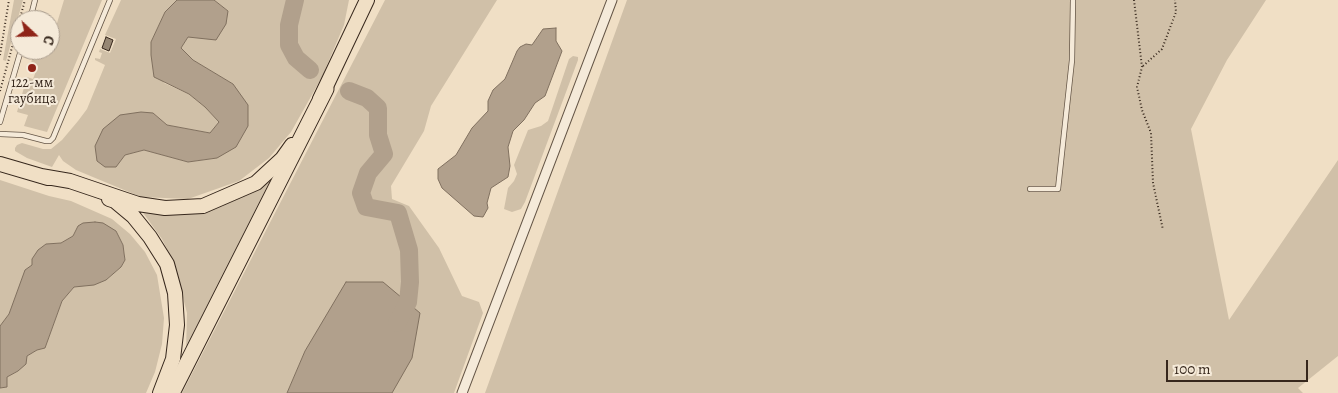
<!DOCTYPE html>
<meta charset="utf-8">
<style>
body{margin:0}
#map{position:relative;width:1338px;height:393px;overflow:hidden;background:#f0dfc5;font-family:Alegreya,serif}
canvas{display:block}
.north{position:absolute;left:10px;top:10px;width:50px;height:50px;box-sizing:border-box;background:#f5ead9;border:1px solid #a99c8d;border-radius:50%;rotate:111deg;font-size:14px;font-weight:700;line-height:20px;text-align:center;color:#36271c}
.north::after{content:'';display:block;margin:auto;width:18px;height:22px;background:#8f2418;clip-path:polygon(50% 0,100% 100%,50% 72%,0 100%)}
.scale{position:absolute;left:1166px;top:360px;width:142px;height:22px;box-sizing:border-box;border:2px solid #36271c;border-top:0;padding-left:6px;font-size:15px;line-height:18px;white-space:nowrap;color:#36271c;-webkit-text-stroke:4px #f5ead9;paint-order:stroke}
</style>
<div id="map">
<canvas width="1338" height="393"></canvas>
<div class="north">С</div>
<div class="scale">100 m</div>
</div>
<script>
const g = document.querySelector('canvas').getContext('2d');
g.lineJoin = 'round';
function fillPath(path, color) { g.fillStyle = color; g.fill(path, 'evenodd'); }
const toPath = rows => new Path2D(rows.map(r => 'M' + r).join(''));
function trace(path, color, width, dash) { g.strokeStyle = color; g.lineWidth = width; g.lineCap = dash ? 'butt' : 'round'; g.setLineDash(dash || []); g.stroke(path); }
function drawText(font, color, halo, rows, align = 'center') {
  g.font = font + ' Alegreya,serif'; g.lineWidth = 4; g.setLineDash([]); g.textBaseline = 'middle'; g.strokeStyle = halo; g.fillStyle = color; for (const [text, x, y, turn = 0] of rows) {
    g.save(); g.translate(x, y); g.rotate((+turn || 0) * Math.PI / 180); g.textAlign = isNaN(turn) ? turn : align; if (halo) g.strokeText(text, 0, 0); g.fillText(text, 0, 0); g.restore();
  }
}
const green = toPath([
 [14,0,23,0,6,61,3,60],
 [64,0,102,0,47,132,24,126,28,115,17,112,27,77,33,79,38,66,31,63,35,50,50,50,50,33,54,33],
 [121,0,177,0,165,12,151,42,164,83,189,94,205,107,219,122,211,133,167,125,153,113,116,167,125,155,144,150,188,162,217,158,233,84,193,60,181,48,188,37,228,11,214,0,349,0,344,25,322,77,291,132,269,158,239,181,188,199,141,197,76,170,63,161,59,155,52,167,27,158,15,151,15,148,17,145,22,143,43,149,51,149,62,140,78,121,87,109,105,65,95,60,95,58,100,59,102,53,99,52,100,49,110,53,116,39,105,35],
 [385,0,497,0,431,106,424,131,391,186,392,199,409,206,439,248,462,296,479,302,483,313,454,393,392,393,393,391,318,332,305,351,287,393,182,393],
 [627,0,1266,0,1227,60,1191,129,1229,320,1338,160,1338,356,1298,388,1303,393,485,393],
 [573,56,578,57,578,60,525,202,521,209,512,212,504,209,508,188,514,181,517,174,514,165,528,130,541,126,548,121,569,59],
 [274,179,186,352,187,313,174,263,162,239,141,210,248,193],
 [0,180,49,196,71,201,112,219,130,234,145,252,157,275,164,318,162,344,155,372,146,393,0,393,0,388,7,387,7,377,18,371,27,356,37,350,45,348,62,301,74,287,106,280,121,267,125,260,123,245,116,231,78,226,73,236,61,243,46,244,32,259,32,265,9,314,0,326]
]);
const water = toPath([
 [177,0,214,0,228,11,226,24,216,40,188,37,181,48,193,60,233,84,248,105,248,126,236,147,217,158,188,162,144,150,125,155,116,167,105,167,97,161,95,146,103,129,120,115,141,112,153,113,167,125,210,133,219,122,205,107,189,94,154,77,151,55,151,42,165,12,177,0],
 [556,28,556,41,562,51,545,96,535,103,524,120,513,131,508,147,510,166,508,177,491,188,487,203,488,208,483,217,474,216,442,188,438,179,438,169,456,155,472,128,488,111,488,101,493,90,505,79,517,51,520,47,526,44,532,45,543,29,556,28],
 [95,222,103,223,116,231,123,245,124,253,125,260,121,267,106,280,94,285,74,287,62,301,45,348,37,350,27,356,26,364,18,371,7,377,7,387,0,388,0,326,9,314,25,270,32,265,32,259,38,250,46,244,61,243,73,236,78,226,83,223,95,222],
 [346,282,383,282,420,313,412,358,392,393,287,393,305,351,346,282]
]);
const river = toPath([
 [295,0,289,25,289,45,296,58,310,70],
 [349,91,367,98,378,108,378,135,384,154,368,173,361,193,366,207,398,213,409,250,410,282,408,302,397,323]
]);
const building = toPath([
 [106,37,113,40,109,51,102,48,106,37]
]);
const path = toPath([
 [1134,0,1142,67,1137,87,1142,110,1151,133,1153,183,1163,230],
 [0,55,9,0],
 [1143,66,1162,49,1176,12,1175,0],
 [0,91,25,0]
]);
const service = toPath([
 [30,20,35,0],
 [0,122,21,50],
 [0,134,23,135,46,141,50,141,53,138,110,0],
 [1030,189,1058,189,1072,60,1073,0]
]);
const minor = toPath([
 [462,393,612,0]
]);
const primary = toPath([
 [320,99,367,0],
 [0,164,48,178],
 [41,176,70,181,138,204,165,208,203,206,256,183,282,159,292,145],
 [109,199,115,201,133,216,150,237,167,264,175,293,177,325,173,359,160,393]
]);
const trunk = toPath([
 [172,393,326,89]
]);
const markers = [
 [32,68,5,"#8f2418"]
];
const poiNames = [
 ["122-мм",32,84],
 ["гаубица",32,100]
];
fillPath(green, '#d0c0a8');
fillPath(water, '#b1a08c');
trace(water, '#80705f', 1);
trace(river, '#b1a08c', 18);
fillPath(building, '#978774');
trace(building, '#36271c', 1);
trace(service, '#645546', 6);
trace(minor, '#645546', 11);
trace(primary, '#36271c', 16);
trace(trunk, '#36271c', 17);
trace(path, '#36271c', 2, [1, 2.5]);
trace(service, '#f5ead9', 4.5);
trace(minor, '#f5ead9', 9);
trace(primary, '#f0dfc5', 14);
trace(trunk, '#f0dfc5', 15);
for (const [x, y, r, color] of markers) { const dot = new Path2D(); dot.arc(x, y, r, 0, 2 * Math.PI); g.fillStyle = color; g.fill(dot); trace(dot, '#f5ead9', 2); }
drawText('14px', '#36271c', '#f5ead9', poiNames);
</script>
